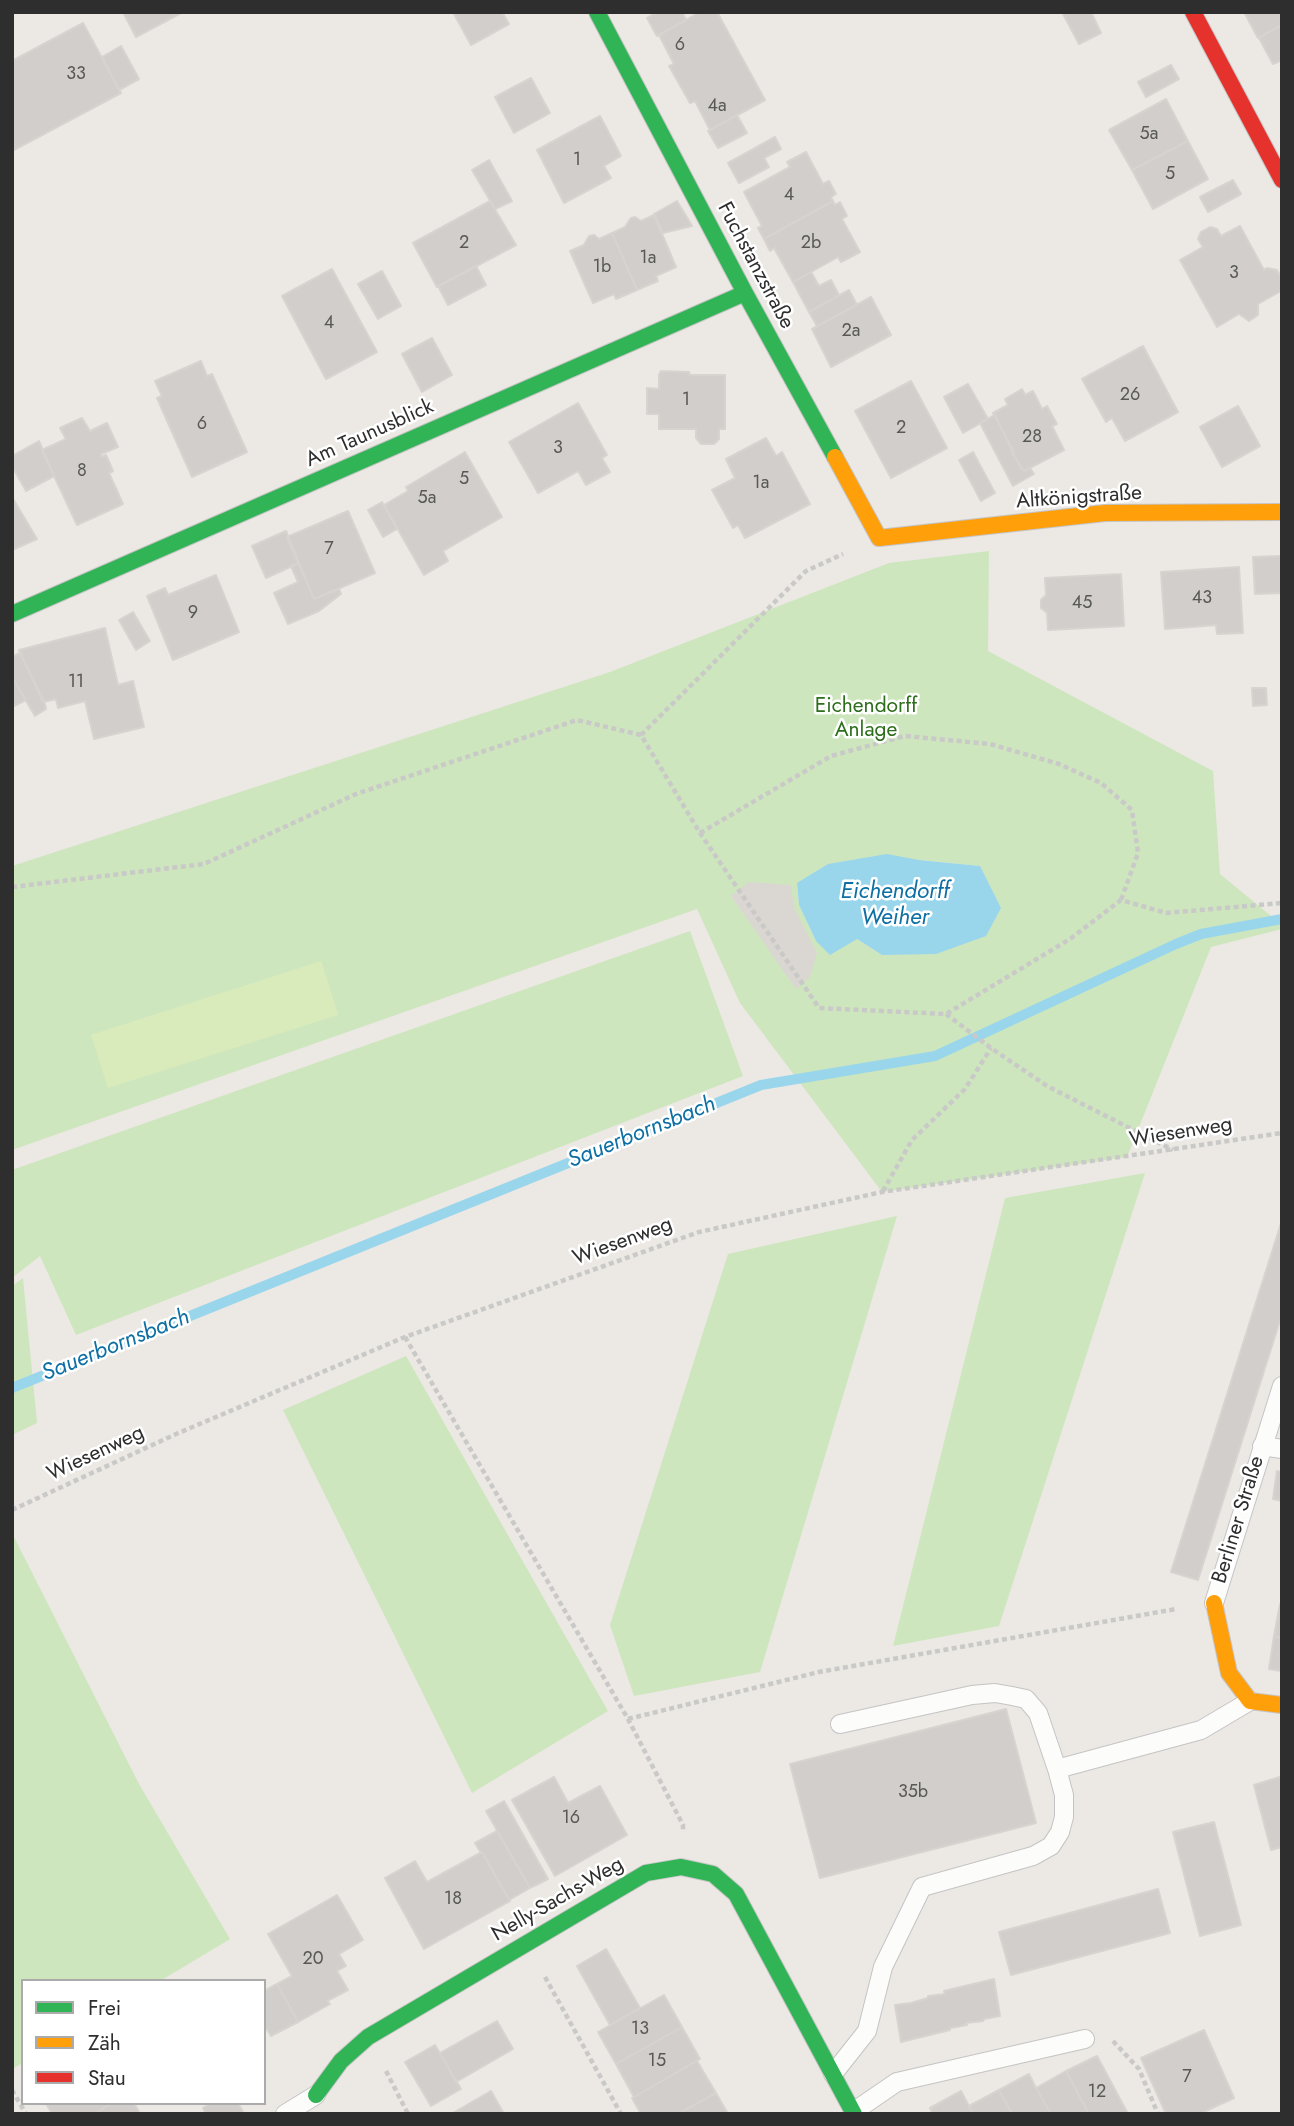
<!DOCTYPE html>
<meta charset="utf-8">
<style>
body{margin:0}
#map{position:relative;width:1294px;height:2126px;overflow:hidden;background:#ece8e4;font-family:Jost,sans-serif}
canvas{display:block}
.frame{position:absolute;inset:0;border:14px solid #2e2e2e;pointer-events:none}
.legend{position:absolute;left:21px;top:1979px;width:245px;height:126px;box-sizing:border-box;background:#fff;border:2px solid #ababab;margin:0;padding:9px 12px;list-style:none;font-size:21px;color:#2e2e2e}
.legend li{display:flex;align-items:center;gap:14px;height:35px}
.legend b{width:35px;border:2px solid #ababab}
</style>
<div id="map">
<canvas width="1294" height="2126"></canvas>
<div class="frame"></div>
<ul class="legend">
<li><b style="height:9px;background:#30b455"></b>Frei</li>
<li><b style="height:9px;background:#ff9f0a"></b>Zäh</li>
<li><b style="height:9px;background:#e5322d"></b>Stau</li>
</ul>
</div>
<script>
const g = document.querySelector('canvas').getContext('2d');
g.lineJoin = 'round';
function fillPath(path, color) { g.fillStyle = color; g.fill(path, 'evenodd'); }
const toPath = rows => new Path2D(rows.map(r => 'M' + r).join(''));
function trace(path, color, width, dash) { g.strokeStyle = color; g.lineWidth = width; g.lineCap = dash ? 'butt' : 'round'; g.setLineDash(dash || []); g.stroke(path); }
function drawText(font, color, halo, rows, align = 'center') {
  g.font = font + ' Jost,sans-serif'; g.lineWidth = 5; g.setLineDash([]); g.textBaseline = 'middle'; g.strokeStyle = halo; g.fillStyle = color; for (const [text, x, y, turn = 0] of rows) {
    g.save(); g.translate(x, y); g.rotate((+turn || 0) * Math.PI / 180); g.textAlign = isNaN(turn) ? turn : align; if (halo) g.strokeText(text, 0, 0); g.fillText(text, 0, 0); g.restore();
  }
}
const green = toPath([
 [989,551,988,651,1213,771,1220,874,1282,925,1282,929,1211,947,1127,1157,882,1192,740,1003,697,909,12,1150,12,866,610,672,889,563],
 [919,860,980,866,882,955,857,939,816,941,799,905,797,884],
 [321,962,338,1015,92,1035],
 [690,931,743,1076,76,1335,40,1256,12,1278,12,1170],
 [1145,1173,999,1626,893,1646,1005,1198],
 [897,1216,760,1672,634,1696,610,1625,728,1254],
 [23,1278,37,1423,12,1435,12,1286],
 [406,1356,608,1711,472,1793,283,1410],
 [12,1533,139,1784,230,1939,160,1981,23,1981,23,2063,12,2069]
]);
const pitch = toPath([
 [321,961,338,1015,108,1088,91,1035]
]);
const plaza = toPath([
 [749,882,791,885,794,907,817,953,810,977,796,989,731,896]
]);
const water = toPath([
 [887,854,919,860,980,866,1001,908,986,936,936,954,882,955,857,939,830,955,816,941,799,905,797,883,828,864]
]);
const stream = toPath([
 [12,1388,761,1085,935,1056,1176,944,1201,934,1282,919]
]);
const building = toPath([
 [123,12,183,12,136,37,123,12],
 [453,12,502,12,509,24,471,45,453,12],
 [658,12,682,12,686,20,657,36,647,18,658,12],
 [700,12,717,12,765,100,710,130,695,101,690,103,669,66,674,64,659,35,700,12],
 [1062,12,1091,12,1101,33,1079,44,1062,12],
 [1244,12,1282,12,1282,25,1258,38,1244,12],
 [83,23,121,93,12,151,12,61,83,23],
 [1282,25,1282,60,1273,64,1259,38,1282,25],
 [121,46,139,79,119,90,102,57,121,46],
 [1171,65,1179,79,1146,97,1138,82,1171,65],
 [531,78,550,113,514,133,495,97,531,78],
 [1166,99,1188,141,1132,170,1109,130,1166,99],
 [737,115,747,133,718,148,708,131,737,115],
 [600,116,621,156,604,166,611,178,564,203,537,150,600,116],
 [775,137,781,149,764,158,769,167,739,183,728,163,775,137],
 [1188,141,1208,179,1153,209,1132,170,1188,141],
 [806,152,823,184,829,181,836,194,831,197,833,201,764,239,758,228,762,226,744,192,790,167,787,162,806,152],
 [489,160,512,201,495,209,472,170,489,160],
 [1233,180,1241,194,1208,212,1200,197,1233,180],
 [490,201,516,245,437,287,413,243,490,201],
 [677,201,692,226,663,233,654,214,677,201],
 [833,201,835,205,840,202,847,216,842,219,860,252,841,262,838,257,793,282,774,248,770,251,764,239,833,201],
 [654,215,676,267,656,276,658,281,637,290,612,233,625,227,631,218,635,217,641,221,654,215],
 [1240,226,1264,270,1267,268,1277,270,1282,279,1282,288,1281,291,1258,304,1258,315,1249,321,1239,314,1217,327,1180,260,1203,247,1198,239,1201,232,1210,227,1217,229,1221,236,1240,226],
 [612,233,637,290,616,299,614,294,593,303,570,251,584,245,589,236,594,235,599,239,612,233],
 [476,266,486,285,448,305,438,286,476,266],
 [332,269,377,352,326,379,282,296,332,269],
 [382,271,401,306,378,319,358,284,382,271],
 [811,272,819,286,831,280,839,295,809,312,793,282,811,272],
 [849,290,857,305,817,326,809,312,849,290],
 [871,297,891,335,831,367,812,329,871,297],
 [432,338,452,375,422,392,402,354,432,338],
 [1143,346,1178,412,1125,441,1112,418,1106,422,1082,379,1143,346],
 [201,361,207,376,212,374,247,452,192,477,157,398,162,396,155,381,201,361],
 [661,371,689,372,690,375,725,375,725,429,719,429,719,439,714,444,701,444,696,438,696,429,659,429,659,414,647,414,647,388,659,389,659,375,661,371],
 [911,381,947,448,891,478,855,411,911,381],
 [968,384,988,419,963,433,944,397,968,384],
 [1022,389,1025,395,1033,391,1042,409,1047,406,1057,424,1052,426,1064,450,1024,471,1012,453,1014,452,993,413,1008,405,1005,399,1022,389],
 [578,403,607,455,602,458,610,472,586,485,578,471,538,493,509,442,578,403],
 [1238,406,1260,446,1222,467,1200,427,1238,406],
 [995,415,1021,469,1024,471,1030,468,1034,474,1013,486,980,423,995,415],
 [82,418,90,431,107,423,118,447,101,454,101,457,106,455,113,471,109,473,123,504,77,525,42,450,66,439,60,428,82,418],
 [766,438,776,456,782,452,810,504,745,538,738,525,733,528,712,490,735,478,726,459,766,438],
 [39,441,54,476,26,491,12,466,12,456,39,441],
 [465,452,502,517,443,551,448,561,424,575,384,505,408,491,406,487,465,452],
 [973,452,995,493,981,501,959,460,973,452],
 [12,497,37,539,12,550,12,497],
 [382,502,397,529,383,537,368,510,382,502],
 [348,511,375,573,314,599,287,537,348,511],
 [286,531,299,563,266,578,252,546,286,531],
 [1282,556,1282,593,1255,594,1253,557,1282,556],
 [299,563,314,599,339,589,341,594,319,611,288,624,274,593,298,582,291,566,299,563],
 [1239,567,1243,633,1217,634,1216,625,1165,629,1161,572,1239,567],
 [1121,574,1124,626,1048,630,1047,613,1041,608,1041,600,1046,595,1045,578,1121,574],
 [216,575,239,632,173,660,147,596,165,588,168,595,216,575],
 [133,612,150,641,136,650,119,620,133,612],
 [105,628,118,685,133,681,144,727,94,739,85,701,58,708,56,699,43,702,19,650,105,628],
 [20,653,44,701,46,709,35,716,12,677,12,657,20,653],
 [12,677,26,700,12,707,12,677],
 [1252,688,1266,688,1267,705,1253,706,1252,688],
 [1282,1220,1282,1314,1198,1580,1171,1572,1282,1220],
 [1277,1471,1282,1472,1282,1501,1273,1499,1277,1471],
 [1280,1604,1282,1604,1282,1638,1274,1636,1280,1604],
 [1274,1636,1282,1638,1282,1671,1269,1669,1274,1636],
 [1006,1709,1036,1823,820,1878,790,1764,1006,1709],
 [1282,1774,1282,1847,1271,1850,1254,1785,1280,1777,1282,1774],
 [554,1777,568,1803,600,1786,627,1835,555,1876,512,1800,554,1777],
 [504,1801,548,1879,530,1888,486,1811,504,1801],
 [1214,1822,1241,1925,1200,1936,1173,1832,1214,1822],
 [497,1831,530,1888,509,1900,482,1852,481,1853,475,1843,497,1831],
 [482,1852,510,1901,424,1949,385,1878,415,1861,427,1882,482,1852],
 [1158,1889,1170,1933,1011,1975,999,1932,1158,1889],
 [337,1895,363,1940,339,1954,346,1966,337,1971,348,1990,327,2001,330,2004,298,2022,277,1984,292,1976,268,1934,337,1895],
 [606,1949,640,2008,610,2025,577,1966,606,1949],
 [994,1979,1000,2016,984,2019,983,2021,966,2023,967,2025,950,2028,950,2030,901,2042,895,2005,911,2003,928,1998,928,1996,945,1994,944,1991,994,1979],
 [277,1984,298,2022,271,2036,266,2028,264,2029,264,1991,277,1984],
 [664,1995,682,2027,616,2064,598,2032,664,1995],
 [497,2021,513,2049,456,2082,440,2053,497,2021],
 [682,2027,700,2059,634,2097,616,2064,682,2027],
 [1204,2030,1234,2098,1199,2114,1166,2114,1141,2058,1204,2030],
 [435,2045,461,2089,431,2106,405,2062,435,2045],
 [1097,2056,1128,2114,1089,2114,1066,2071,1097,2056],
 [697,2061,716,2093,678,2114,641,2114,632,2098,697,2061],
 [1066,2071,1089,2114,1051,2114,1036,2088,1066,2071],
 [1029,2074,1036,2088,1051,2114,1012,2114,999,2090,1029,2074],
 [999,2090,1012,2114,973,2114,969,2106,999,2090],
 [491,2091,504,2114,451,2114,491,2091],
 [961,2091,973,2114,933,2114,930,2108,961,2091],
 [716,2093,728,2114,678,2114,716,2093],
 [46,2103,112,2103,94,2114,52,2114,46,2103],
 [112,2103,134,2103,140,2114,94,2114,112,2103],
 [211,2103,238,2103,244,2114,206,2114,203,2108,211,2103]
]);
const path = toPath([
 [641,735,806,571,843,554],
 [700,833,831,756,905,736,990,744,1059,764,1101,783,1132,810,1138,853,1121,900],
 [12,887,204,864,356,794,577,720,641,735,700,833,819,1008,946,1014,1070,939,1121,900,1166,913,1282,903],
 [946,1014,991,1048,1047,1086,1173,1150],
 [883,1191,912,1140,965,1089,991,1048],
 [405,1337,628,1719,683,1825,683,1830],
 [12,1510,176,1434,405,1337,699,1232,882,1192,1282,1133],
 [628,1719,819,1672,1176,1609],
 [545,1977,621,2114],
 [1113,2041,1139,2069,1158,2114],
 [386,2071,408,2114],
 [12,2090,26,2114]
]);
const lane = toPath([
 [1262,1446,1282,1449],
 [1214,1603,1282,1386],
 [840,1724,972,1695,995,1693,1012,1696,1026,1699,1038,1713,1057,1769],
 [833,2074,867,2031,883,1967,922,1887,1033,1856,1051,1846,1060,1832,1064,1817,1064,1795,1057,1769,1201,1730,1250,1701],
 [853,2112,897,2082,1085,2039],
 [285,2114,316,2095]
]);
const fast = toPath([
 [597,12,745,293,835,457],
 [12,614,745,293],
 [316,2095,341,2061,368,2037,646,1873,681,1867,713,1874,736,1894,854,2114]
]);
const slow = toPath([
 [835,457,879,538,1105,513,1282,512],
 [1214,1603,1229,1673,1250,1701,1282,1705]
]);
const jam = toPath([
 [1193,12,1282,180]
]);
const numberNames = [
 ["6",680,46],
 ["33",76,75],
 ["4a",717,107],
 ["5a",1149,135],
 ["1",577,161],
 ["5",1170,175],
 ["4",789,196],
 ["2",464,244],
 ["2b",811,244],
 ["1a",648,259],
 ["1b",602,268],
 ["3",1234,274],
 ["4",329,324],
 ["2a",851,332],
 ["26",1130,396],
 ["1",686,401],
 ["6",202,425],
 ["2",901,429],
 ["28",1032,438],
 ["3",558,449],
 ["8",82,472],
 ["5",464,480],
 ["1a",761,484],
 ["5a",427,499],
 ["7",329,550],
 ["43",1202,599],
 ["45",1082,604],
 ["9",193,614],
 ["11",76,683],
 ["35b",913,1793],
 ["16",571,1819],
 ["18",453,1900],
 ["20",313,1960],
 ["13",640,2030],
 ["15",657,2062],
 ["7",1187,2078],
 ["12",1097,2093]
];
const streetNames = [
 ["Fuchstanzstraße",755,266,62],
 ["Am Taunusblick",370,434,-24],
 ["Altkönigstraße",1079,498,-4],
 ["Wiesenweg",1181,1133,-9],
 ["Wiesenweg",623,1242,-20],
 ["Wiesenweg",96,1454,-25],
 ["Berliner Straße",1239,1520,-73],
 ["Nelly-Sachs-Weg",558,1900,-30]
];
const parkNames = [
 ["Eichendorff",866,707],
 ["Anlage",866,731]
];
const waterNames = [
 ["Eichendorff",895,892],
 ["Weiher",895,918],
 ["Sauerbornsbach",642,1133,-22],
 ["Sauerbornsbach",116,1346,-22]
];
fillPath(green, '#cee6be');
fillPath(pitch, '#d9eabb');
fillPath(plaza, '#dad6d2');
fillPath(water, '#99d6ec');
trace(stream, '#99d6ec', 10);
fillPath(building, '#d1cecb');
trace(building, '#d7d4d0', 2);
trace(lane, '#c5c4c5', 20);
trace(fast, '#c5c4c5', 18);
trace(slow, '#c5c4c5', 18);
trace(jam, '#c5c4c5', 18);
trace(path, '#c9c9c8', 4.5, [5, 3.5]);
trace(lane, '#fcfcfb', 18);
trace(fast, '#30b455', 16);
trace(slow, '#ff9f0a', 16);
trace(jam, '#e5322d', 16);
drawText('18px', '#585857', null, numberNames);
drawText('21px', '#2e2e2e', '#fff', streetNames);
drawText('21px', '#2c6e1b', '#fff', parkNames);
drawText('italic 23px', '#0d6fa3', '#fff', waterNames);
</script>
